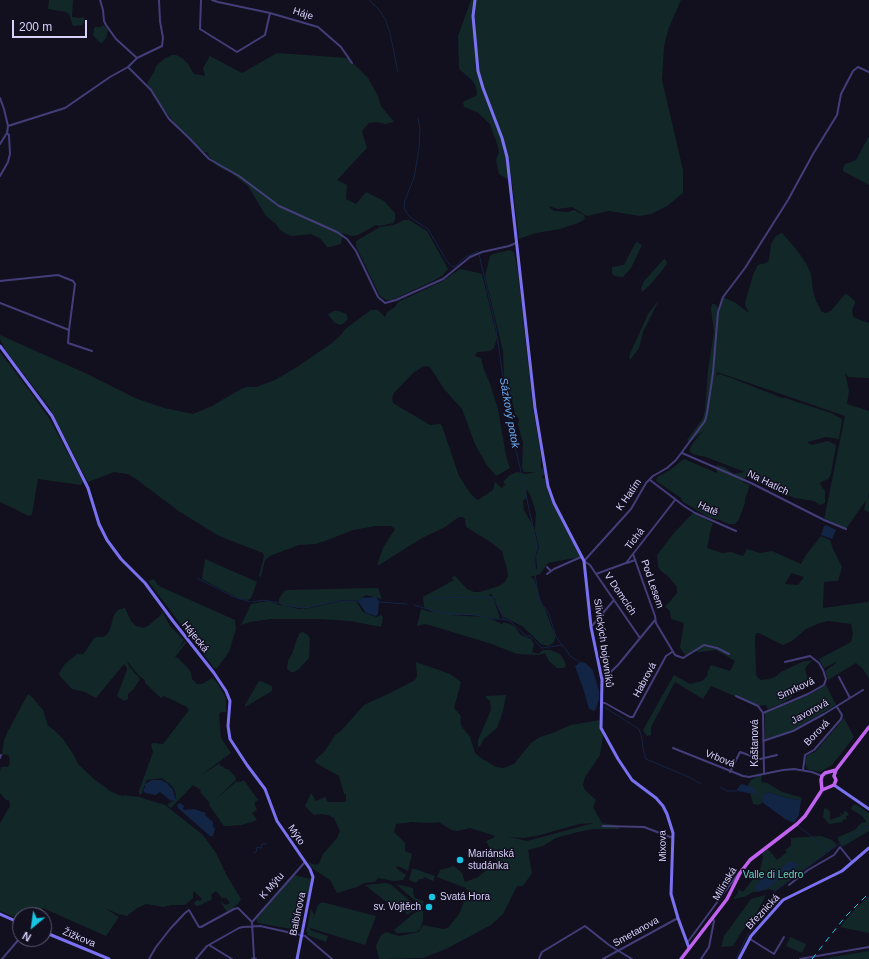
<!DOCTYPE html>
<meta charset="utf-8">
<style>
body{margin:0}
#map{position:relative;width:869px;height:959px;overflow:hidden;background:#120f1f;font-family:Arial,sans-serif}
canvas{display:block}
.north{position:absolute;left:12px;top:907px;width:40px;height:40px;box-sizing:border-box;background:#120f1f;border:1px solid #615d77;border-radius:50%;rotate:209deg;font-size:11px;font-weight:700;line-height:16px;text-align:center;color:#d8d1fb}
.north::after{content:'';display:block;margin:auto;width:14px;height:18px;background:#16c5e2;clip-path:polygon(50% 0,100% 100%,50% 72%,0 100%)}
.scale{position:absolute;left:12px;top:20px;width:75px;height:18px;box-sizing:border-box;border:2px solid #d8d1fb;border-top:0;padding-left:5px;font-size:12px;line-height:14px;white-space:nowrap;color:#d8d1fb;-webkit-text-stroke:3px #120f1f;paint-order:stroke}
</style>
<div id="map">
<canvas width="869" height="959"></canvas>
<div class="north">N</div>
<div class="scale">200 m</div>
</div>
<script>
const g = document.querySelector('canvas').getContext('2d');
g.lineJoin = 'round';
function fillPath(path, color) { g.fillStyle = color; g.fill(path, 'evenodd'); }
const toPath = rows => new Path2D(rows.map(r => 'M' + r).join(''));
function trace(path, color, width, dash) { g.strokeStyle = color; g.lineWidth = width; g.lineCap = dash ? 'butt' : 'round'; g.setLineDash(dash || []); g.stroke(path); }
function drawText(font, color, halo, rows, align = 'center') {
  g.font = font + ' Arial,sans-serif'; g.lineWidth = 3; g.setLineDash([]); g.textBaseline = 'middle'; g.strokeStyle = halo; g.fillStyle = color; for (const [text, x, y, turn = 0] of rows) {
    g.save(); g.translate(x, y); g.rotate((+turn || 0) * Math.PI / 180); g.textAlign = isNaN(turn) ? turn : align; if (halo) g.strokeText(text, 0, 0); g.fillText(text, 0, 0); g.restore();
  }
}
const green = toPath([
 [49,0,73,0,72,17,79,18,84,17,84,23,82,25,73,26,69,14,66,12,48,9],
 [471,0,681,0,668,30,664,47,662,80,683,170,683,193,667,206,651,214,640,216,609,211,587,216,572,207,558,209,548,206,554,211,568,212,574,210,584,215,585,219,578,223,560,229,536,233,519,239,512,182,499,174,496,160,499,152,496,140,494,136,490,124,477,112,464,107,463,102,477,95,476,87,472,80,459,69,458,36],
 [104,25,108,30,106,38,102,43,101,43,98,41,93,35,94,29,95,27,100,27],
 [277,53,348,58,368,78,378,96,381,106,394,122,385,124,377,122,369,123,362,131,367,148,337,180,347,185,346,199,356,204,366,192,384,201,395,213,395,220,393,223,379,226,376,225,358,235,351,236,343,233,341,244,329,247,327,247,321,239,311,234,292,236,286,234,280,230,276,224,266,216,248,186,231,173,217,166,207,154,209,153,204,152,175,124,163,108,147,83,154,72,156,66,164,59,172,55,176,55,182,58,188,64,194,74,205,76,203,68,210,56,242,73],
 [869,136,869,185,843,171,843,169,845,164,856,160],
 [404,220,409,220,427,231,448,269,442,276,433,281,392,300,386,300,380,296,356,246,356,241,380,227,394,225],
 [782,233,796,249,806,263,811,274,813,291,816,301,822,312,826,313,831,311,844,295,847,294,855,301,855,303,852,310,853,316,855,318,869,323,869,378,848,377,845,373,849,391,847,404,869,411,869,493,867,500,869,496,869,512,864,510,866,500,846,529,824,520,845,416,720,373,717,372,716,376,720,374,731,378,782,398,785,398,831,413,842,419,839,439,826,437,808,442,808,443,812,445,828,441,836,445,831,474,828,479,821,482,820,484,825,491,825,503,820,505,814,501,795,498,775,490,757,482,746,473,747,475,743,482,750,485,745,499,745,503,739,519,735,524,728,524,720,520,710,518,685,503,682,501,681,498,656,481,657,477,670,470,684,459,717,473,716,465,724,467,734,474,745,472,706,457,695,455,690,452,690,449,693,443,704,430,690,442,687,440,703,418,705,410,708,370,714,332,711,309,712,304,715,304,719,309,723,297,736,303,737,304,749,313,745,305,746,299,753,275,758,265,766,263,769,260,771,244,776,236],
 [636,242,637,242,642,245,631,268,623,277,614,276,612,273,612,267,624,265],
 [510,250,514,252,518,273,533,408,541,456,541,469,543,468,545,474,541,477,545,479,548,493,553,504,580,557,548,563,540,574,530,577,534,579,542,605,545,609,555,636,555,639,553,643,548,646,541,644,522,626,504,617,498,608,495,599,491,594,488,595,493,597,499,615,499,619,470,615,450,615,483,617,493,620,502,624,504,622,510,624,514,626,521,635,531,639,534,644,532,652,538,654,543,650,550,650,560,654,565,662,566,666,564,668,557,668,549,661,545,653,539,655,517,654,492,644,429,625,425,624,417,626,421,609,434,613,424,607,423,597,454,580,451,578,455,576,467,589,474,592,480,592,499,586,505,582,508,576,507,569,502,551,492,543,466,527,465,519,463,517,459,517,445,527,422,538,379,565,377,565,383,548,395,529,391,526,376,526,353,530,325,541,315,544,299,545,272,555,265,560,261,577,259,576,264,556,263,553,219,536,180,512,136,479,128,474,114,472,88,482,49,407,6,351,0,339,0,335,85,373,135,398,164,408,193,414,212,406,241,389,247,387,256,387,275,380,297,367,332,343,341,335,345,329,371,310,378,310,385,317,387,312,395,307,398,302,441,282,460,269,479,273,482,274,497,337,494,348,490,351,477,352,475,356,481,358,484,370,489,381,498,409,506,456,510,468,496,476,486,464,475,444,462,409,444,389,430,367,424,366,413,373,394,393,392,398,393,403,430,425,440,424,442,426,459,476,470,493,475,498,478,500,493,490,495,482,502,488,504,485,507,486,503,482,510,475,517,472,526,474,536,472,524,472,522,468,523,443,518,425,519,419,515,414,511,395,506,385,504,378,503,351,485,276,490,256,493,254],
 [526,489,530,494,536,513,535,530,539,547,536,556,537,568,536,570,534,560,538,548,537,542,534,528,524,510,523,501,527,497],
 [664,259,666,260,667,264,651,284,642,292,641,288,644,281],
 [659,300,643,332,639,348,630,360,629,356,648,314],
 [334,311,339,311,346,314,348,319,344,323,341,325,335,323,329,316,328,314],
 [0,352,32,394,51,421,83,482,81,485,38,479,32,514,29,516,0,502],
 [693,513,713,523,711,528,707,548,722,553,731,552,743,556,747,549,760,553,772,551,801,564,806,555,821,536,830,540,833,549,842,567,838,581,824,582,823,608,868,602,869,599,869,679,863,669,856,663,828,680,825,671,836,663,836,662,824,668,819,659,851,642,853,634,851,624,828,621,820,623,806,629,792,641,783,645,759,633,757,633,755,636,756,675,760,680,769,679,775,677,781,672,802,662,812,660,805,668,808,682,805,685,792,691,792,697,780,704,768,709,766,705,758,706,711,686,703,699,675,682,651,727,651,735,647,736,643,730,674,675,690,684,702,681,707,676,708,671,711,665,730,671,735,661,716,650,699,652,695,651,686,656,680,648,684,623,671,619,670,611,665,607,677,593,677,587,668,576,661,571,658,567,657,555,673,534],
 [791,573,804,577,798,585,785,584],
 [205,559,257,582,252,596,250,599,247,600,241,599,230,594,202,579],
 [154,579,157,584,161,587,235,620,236,629,229,652,217,668,214,668,148,581],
 [376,588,378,588,382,599,366,595,359,600,342,600,309,608,299,608,285,606,299,609,311,608,341,601,354,601,357,602,362,611,367,614,377,617,381,615,383,617,381,627,350,621,319,619,271,619,250,622,241,625,251,604,267,601,283,606,279,603,279,599,284,591,288,590],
 [125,608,131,621,136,626,143,628,148,626,161,615,162,611,170,626,184,640,176,651,185,641,186,643,175,657,178,658,187,667,191,672,192,679,197,684,202,684,212,678,216,681,225,696,226,703,226,712,221,712,219,714,221,738,231,753,201,775,220,763,220,766,222,766,226,769,228,769,235,776,236,780,216,799,236,782,240,782,244,780,258,800,254,803,257,810,252,813,257,820,242,825,228,826,224,826,209,805,210,803,200,792,201,790,193,785,171,808,167,805,171,802,174,801,176,797,175,791,172,786,162,778,147,780,142,791,143,793,139,795,139,791,153,752,151,745,153,743,163,744,189,710,187,707,164,696,161,698,145,683,145,680,139,676,127,661,129,666,140,679,133,690,128,694,128,699,124,701,117,696,127,670,127,668,124,664,96,698,85,692,72,689,60,676,59,673,65,664,77,654,83,654,85,652,94,638,96,637,103,637,106,635,109,632,114,615,118,610],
 [303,632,308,635,310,639,309,658,299,669,294,672,291,672,287,669,288,661,292,654,297,639,300,633],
 [416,662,450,674,461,682,454,708,461,716,460,722,462,727,470,737,475,753,481,758,496,767,503,768,514,764,531,743,540,737,550,734,571,725,600,720,603,736,600,755,585,777,583,785,585,790,596,800,593,807,602,823,600,823,616,825,620,829,594,829,578,832,556,838,543,846,528,850,532,873,523,886,517,886,503,914,491,925,446,949,423,958,379,959,376,946,381,935,386,932,399,936,419,932,423,925,443,929,448,928,459,914,468,892,466,888,437,877,440,870,454,866,462,873,465,882,478,877,497,861,486,841,493,838,495,836,470,828,457,831,451,830,439,822,430,823,412,822,396,824,394,832,405,843,405,851,412,854,408,871,398,866,396,868,406,875,403,880,394,881,378,878,375,882,364,883,357,887,337,893,330,880,313,869,308,862,315,865,319,864,323,854,337,838,340,831,334,818,328,815,320,814,314,815,305,806,311,793,316,801,325,797,328,802,346,802,346,794,344,794,339,776,316,763,315,760,325,751,335,735,341,731,364,705,394,691,415,680,417,676],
 [594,823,527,841,509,837,524,838,540,835,579,824],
 [259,681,261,681,272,686,272,691,245,707,245,705],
 [826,685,836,705,787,733,765,739,765,713,809,695],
 [28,694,32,697,43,710,48,726,54,730,63,739,75,757,78,764,94,779,110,791,124,797,122,795,139,797,165,805,203,835,216,853,227,876,241,899,238,904,227,912,220,901,226,905,230,903,226,898,222,898,216,891,211,895,212,897,211,900,198,906,195,905,194,903,197,900,200,901,202,899,194,891,193,893,193,898,185,905,172,905,163,907,146,904,137,908,127,916,118,914,105,908,119,917,106,936,43,908,40,915,20,915,20,919,0,911,0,823,10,806,9,800,6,800,0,793,0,772,1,767,8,767,10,762,9,756,6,754,2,755,4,740,8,731],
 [506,695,503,711,497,728,484,739,480,746,478,747,478,740,491,710,490,701,486,698,486,696],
 [844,718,854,737,832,765,820,772,807,769,805,762,807,755,815,752],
 [760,775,762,775,761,782,767,783,782,792,800,797,802,799,801,800,791,799,767,792,762,803,758,805,753,804,748,785,751,780],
 [855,804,869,813,869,831,842,847,838,840,838,837,850,832,856,829,859,825,863,822,865,823,866,821,862,816,851,809,852,806],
 [826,808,830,812,830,820,841,816,840,813,843,815,844,811,847,812,849,815,846,816,847,819,843,820,843,822,829,824,823,817,824,809],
 [821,836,832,840,837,845,775,891,769,889,757,892,753,892,744,897,733,899,738,893,738,889,743,892,760,870,763,858,762,853,768,849,777,860,787,852,785,850,791,846,791,838],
 [412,869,415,869,435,876,433,881,424,877,423,879,419,879,416,883,409,880],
 [294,875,311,879,309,894,300,899,299,911,301,920,299,931,296,930,297,926,291,925,291,929,258,923,256,919],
 [385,883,390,884,420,909,409,913,408,915,405,912,385,901,365,885],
 [396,884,413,888,413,893,415,898,424,901,422,907],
 [766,895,756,914,742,931,733,946,721,947,724,936,751,899],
 [869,896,869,933,840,927,853,911],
 [322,902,376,916,365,945,310,928,310,930,328,936,326,942,307,935,308,932,306,932,311,909,314,914,313,919,318,905],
 [421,910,423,911,423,920,420,929,416,932,400,933,397,933,394,930,413,914],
 [790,937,806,944,802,953,786,946],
 [869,951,869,959,821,959,832,957]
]);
const water = toPath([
 [826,525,836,530,832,539,821,535,824,526],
 [376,597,379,601,378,614,376,616,366,613,358,601,362,598],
 [581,662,585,663,593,670,594,674,599,691,599,699,596,709,594,711,589,709,584,691,575,666],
 [152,780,161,780,167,783,173,790,175,797,175,800,171,801,160,792,156,795,145,793,143,790,145,787,145,784],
 [742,784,754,788,756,789,753,794,738,791,737,790,739,786],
 [767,792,791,799,801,800,799,815,794,823,785,819,762,802,763,797],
 [180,803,184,806,183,809,184,810,194,809,206,813,205,815,213,822,213,827,215,829,213,836,210,836,178,808,177,806,178,804],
 [790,861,800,865,785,873,770,887,757,892,755,886,758,883,765,877,772,875]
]);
const stream = toPath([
 [369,0,380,11,385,19,390,33,398,72],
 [418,118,420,128,419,148,414,178,405,200,404,207,407,214,411,218,428,229,448,263,453,267,456,266,464,258,478,251],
 [479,254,496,328,510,427,520,467,537,546,535,554,535,571],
 [535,575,539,599,549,614,556,637,567,651,570,656,581,663],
 [197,578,232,596,250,602],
 [430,598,491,597,493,597,504,619],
 [252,602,264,600,302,608,338,601,359,601],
 [378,602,407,604],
 [414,605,441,613,476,615,493,619,504,619,510,621,526,636,530,636,533,639],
 [535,641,542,648,562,645],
 [604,707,639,729,642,738,643,749,646,759,689,777,701,784],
 [720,787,727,791,737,791],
 [752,792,764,796],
 [798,826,820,843],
 [822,844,829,851],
 [254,853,256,852,257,847,261,848,262,844,266,844,267,843],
 [736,959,748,934,766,912,775,891,847,838,869,826]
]);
const street = toPath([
 [100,0,103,10,104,21,106,25,116,39,137,58],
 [201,0,200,29,237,52,265,35,270,13],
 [212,0,218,2,270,13,318,27,341,47,352,63],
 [128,67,151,90,169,119,189,138,209,159,239,176,279,206,337,232,347,239,356,251,378,297,385,303,396,300,443,279,470,257,482,252,509,246,516,243],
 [0,98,4,109,8,126,7,133,0,144],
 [8,126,65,108,110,77,128,67,137,58,162,46,163,38,160,21,159,0],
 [0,176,8,162,10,154,9,135,7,133],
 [0,281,58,275,73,281,75,284,69,330,0,303],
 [69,330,68,343,92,351],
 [682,453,751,483,824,520,846,529],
 [650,480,684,506,695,513,736,531],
 [633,554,655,616,656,623,675,655,683,658,704,645,717,648,729,654],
 [627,563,635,560],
 [547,567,551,571],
 [547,574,554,569,581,557],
 [596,574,626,563,675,500],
 [591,627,614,600],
 [640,638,596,574,590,565,584,561,631,509,646,483,653,476,667,468,676,460,705,421,707,413,713,373,718,312,723,297,745,268,788,200,813,154,837,115,841,94,853,71,858,67,869,72],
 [839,677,850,698],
 [602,680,618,665,655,620],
 [736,696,758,706,763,713,764,773],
 [601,703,605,703,630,717,633,717,666,656,672,652],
 [763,713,808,694,824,685,826,679,823,670,819,663,810,656,785,662],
 [763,741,793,731,824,714,863,690],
 [673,748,743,776,749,777,783,770,794,769,812,772,822,776],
 [0,758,1,755],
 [803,770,805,755,814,750,841,719,842,715,837,707],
 [730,772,740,752,760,759,777,755],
 [603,826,644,827,673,838],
 [789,885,808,870,834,855,840,847,852,862],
 [252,922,305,862],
 [252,922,254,958],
 [750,939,774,954,784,937],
 [687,943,738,874],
 [209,945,232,959],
 [2,959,20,938],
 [149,959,156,947,170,929,185,913,189,910,199,927,201,927,234,909,238,908,252,922],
 [196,959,207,946,239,928,243,927,260,926,305,936,332,959],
 [252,959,254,958,256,959],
 [539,959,540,956,542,952,585,926,609,945,632,959],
 [603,959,678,918],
 [701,959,709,947,714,921,713,919],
 [800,959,869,947]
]);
const secondary = toPath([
 [475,0,473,16,478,71,483,88,502,138,507,157,535,408,548,486,554,503,584,561,591,627,602,680,601,728,618,759,632,780,656,798,663,806,667,814,673,833,671,894,678,918,689,948],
 [0,346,52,416,88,488,99,524,107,540,121,559,145,583,173,621,214,673,226,691,230,701,228,726,230,739,247,765,265,789,277,821,310,869,313,877,297,959],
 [834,785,869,809],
 [0,914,20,923],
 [44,932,109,959],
 [739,959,751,936,783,900,842,871,869,848]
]);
const primary = toPath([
 [822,790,821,780,822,776,825,773,836,770],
 [681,959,727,899,740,873,750,860,797,824,805,816,822,790,834,785,836,780,834,776,836,770,869,727]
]);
const rail = toPath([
 [812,959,845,917,869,893]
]);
const markers = [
 [460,860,4,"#16c5e2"],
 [432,897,4,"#16c5e2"],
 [429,907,4,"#16c5e2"]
];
const streetNames = [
 ["Háje",303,14,17],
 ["Na Hatích",768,483,26],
 ["K Hatím",629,495,-55],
 ["Hatě",708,509,25],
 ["Tichá",635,539,-52],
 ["Pod Lesem",652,584,71],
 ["V Domcích",620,594,56],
 ["Hájecká",195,637,51],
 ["Slivických bojovníků",603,643,82],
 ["Habrová",645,680,-62],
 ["Smrková",796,689,-25],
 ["Javorová",810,712,-29],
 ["Borová",817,733,-46],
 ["Kaštanová",755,743,-90],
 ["Vrbová",720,759,22],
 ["Mýto",296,835,56],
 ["Mixova",663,846,-91],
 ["Milínská",725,884,-59],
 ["K Mýtu",272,886,-49],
 ["Březnická",763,912,-47],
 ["Balbínova",298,914,-78],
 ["Smetanova",636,932,-29],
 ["Žižkova",79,938,22]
];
const poiNames = [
 ["Mariánská",468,854],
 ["studánka",468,866],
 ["Svatá Hora",440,897],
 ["sv. Vojtěch",421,907,"right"]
];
const parkNames = [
 ["Valle di Ledro",773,875]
];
const waterNames = [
 ["Sázkový potok",509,413,80]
];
fillPath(green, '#122828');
fillPath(water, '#132544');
trace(stream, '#132544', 1);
trace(street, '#433e79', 2);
trace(secondary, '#7a71f1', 3);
trace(primary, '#c163f0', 3.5);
trace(rail, '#16c5e2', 1, [6, 5]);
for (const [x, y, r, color] of markers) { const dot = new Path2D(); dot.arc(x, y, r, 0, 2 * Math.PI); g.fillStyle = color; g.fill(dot); trace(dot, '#120f1f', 1.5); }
drawText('10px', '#d8d1fb', '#120f1f', streetNames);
drawText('10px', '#d8d1fb', '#120f1f', poiNames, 'left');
drawText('10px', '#65d3bc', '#120f1f', parkNames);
drawText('italic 11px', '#69acf0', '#120f1f', waterNames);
</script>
